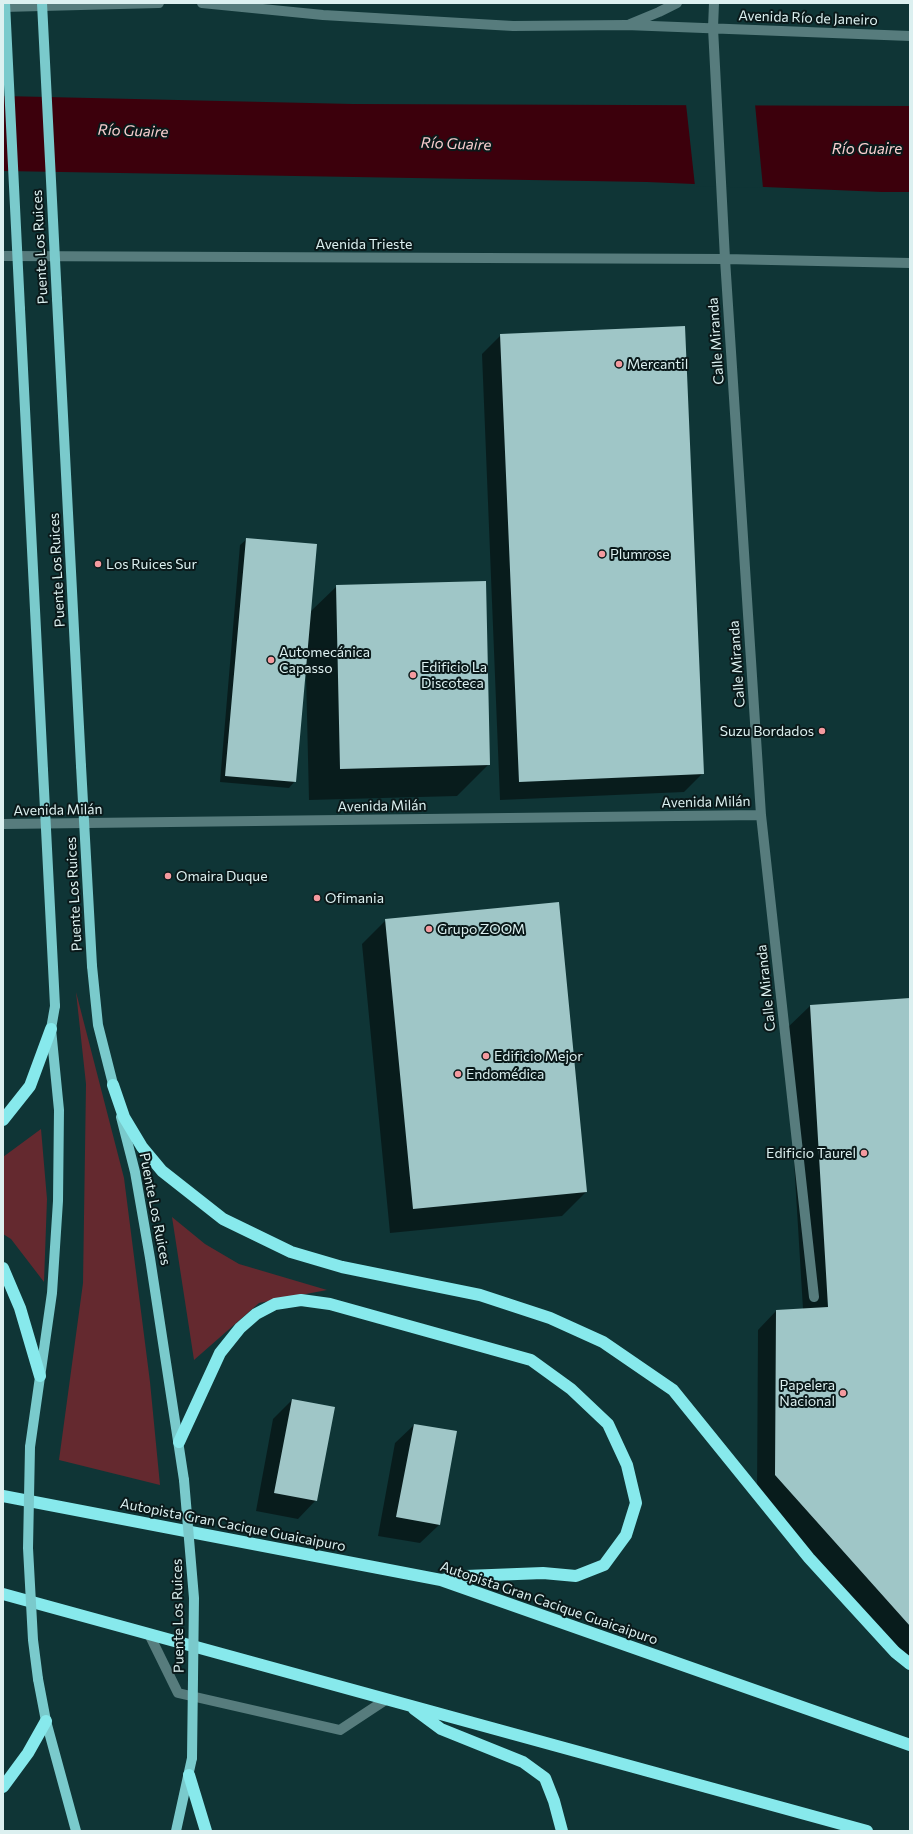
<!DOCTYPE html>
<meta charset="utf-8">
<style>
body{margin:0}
#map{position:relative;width:913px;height:1834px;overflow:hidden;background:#0f3536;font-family:Commissioner,sans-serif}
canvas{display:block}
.frame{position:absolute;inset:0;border:4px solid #dcf0f0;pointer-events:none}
</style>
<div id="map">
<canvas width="913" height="1834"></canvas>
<div class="frame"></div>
</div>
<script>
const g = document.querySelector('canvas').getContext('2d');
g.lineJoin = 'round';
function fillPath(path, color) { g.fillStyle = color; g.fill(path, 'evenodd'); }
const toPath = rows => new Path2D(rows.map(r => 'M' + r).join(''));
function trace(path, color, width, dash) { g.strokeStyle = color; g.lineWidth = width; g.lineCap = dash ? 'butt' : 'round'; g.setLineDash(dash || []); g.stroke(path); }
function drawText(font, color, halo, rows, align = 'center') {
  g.font = font + ' Commissioner,sans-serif'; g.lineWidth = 4; g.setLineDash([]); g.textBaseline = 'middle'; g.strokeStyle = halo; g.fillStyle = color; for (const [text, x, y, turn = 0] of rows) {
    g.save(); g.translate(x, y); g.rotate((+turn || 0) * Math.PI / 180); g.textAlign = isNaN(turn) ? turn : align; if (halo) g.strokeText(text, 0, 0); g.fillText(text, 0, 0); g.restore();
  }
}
const green = toPath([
 [76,992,124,1178,150,1382,160,1485,59,1460,83,1283,86,1084],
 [41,1129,47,1199,44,1282,11,1239,3,1234,3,1157],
 [172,1217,205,1244,239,1264,327,1290,259,1303,194,1360]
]);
const water = toPath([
 [3,96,353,104,910,106,910,192,882,192,647,182,3,171]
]);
const pier = toPath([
 [686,104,755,104,763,188,695,186]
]);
const shadow = toPath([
 [501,335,703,773,684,792,500,800,482,354],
 [247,539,310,612,337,586,489,764,457,796,309,800,306,674,305,674,295,781,289,788,220,782,240,545],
 [386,920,586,1192,562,1216,390,1233,362,944],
 [910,999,910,1665,757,1494,758,1330,776,1311,803,1309,786,1029,810,1006],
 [292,1400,316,1500,298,1519,256,1511,273,1419],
 [414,1425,439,1525,420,1543,378,1536,395,1443]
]);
const building = toPath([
 [685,326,704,774,519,782,500,334],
 [246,538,317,544,296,782,225,776],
 [486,581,490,765,340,769,336,585],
 [559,902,587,1192,413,1209,385,919],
 [910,998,910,1626,775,1475,776,1310,828,1307,810,1005],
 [292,1399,335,1407,317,1501,274,1493],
 [414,1424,457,1431,440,1525,396,1517]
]);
const minor = toPath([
 [202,3,323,15,513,26,626,25,910,36],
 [714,3,713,28,725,259,761,815,814,1297],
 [3,7,159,3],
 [630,24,659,12,677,3],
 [3,256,725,259,910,263],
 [3,824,761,815],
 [149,1634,178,1693,340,1730,387,1699]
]);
const major = toPath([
 [57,299,81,766],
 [20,309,43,770],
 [92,966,98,1025,115,1092],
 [121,1117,135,1172,150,1258,184,1480],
 [30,1447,52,1293,58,1201,59,1110,51,1029,55,1006],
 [38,1679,46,1721,76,1831],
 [176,1831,192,1758]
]);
const highway = toPath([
 [113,1085,124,1117,142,1147,162,1171,223,1219,291,1252,342,1267,480,1295,550,1318,603,1342,673,1390,809,1558,895,1652,910,1664],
 [3,1120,30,1086,51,1029],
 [3,1268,20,1308,40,1376],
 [179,1442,220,1353,240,1328,256,1314,275,1304,301,1300,330,1304,531,1360,571,1389,608,1424,627,1465,636,1503,626,1535,604,1565,576,1576,543,1573,466,1576,442,1580],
 [3,1496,441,1580,910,1745],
 [3,1594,867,1831],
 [414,1709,441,1729,523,1762,545,1778,554,1801,562,1831],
 [189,1775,206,1831],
 [3,1787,28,1753,46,1721]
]);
const majorBridge = toPath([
 [5,3,20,309],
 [42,3,57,299],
 [81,766,92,966],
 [43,770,55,1006],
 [30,1447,28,1548,33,1640,38,1679],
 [184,1480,194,1598,192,1758]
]);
const markers = [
 [619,364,4,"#f49a9f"],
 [602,554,4,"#f49a9f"],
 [98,564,4,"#f49a9f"],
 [271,660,4,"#f49a9f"],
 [413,675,4,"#f49a9f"],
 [822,731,4,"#f49a9f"],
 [168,876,4,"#f49a9f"],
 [317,898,4,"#f49a9f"],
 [429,929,4,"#f49a9f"],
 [486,1056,4,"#f49a9f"],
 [458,1074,4,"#f49a9f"],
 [864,1153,4,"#f49a9f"],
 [843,1393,4,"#f49a9f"]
];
const streetNames = [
 ["Avenida Río de Janeiro",808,18,2],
 ["Avenida Trieste",364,244],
 ["Puente Los Ruices",40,247,-93],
 ["Calle Miranda",716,341,-94],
 ["Puente Los Ruices",57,570,-93],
 ["Calle Miranda",737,664,-94],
 ["Avenida Milán",706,802,-1],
 ["Avenida Milán",382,806,-1],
 ["Avenida Milán",58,810,-1],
 ["Puente Los Ruices",74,894,-93],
 ["Calle Miranda",766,988,-96],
 ["Puente Los Ruices",155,1209,79],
 ["Autopista Gran Cacique Guaicaipuro",233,1525,11],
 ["Autopista Gran Cacique Guaicaipuro",549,1603,19],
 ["Puente Los Ruices",178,1616,-91]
];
const poiNames = [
 ["Mercantil",627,364],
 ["Plumrose",610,554],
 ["Los Ruices Sur",106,564],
 ["Automecánica",279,652],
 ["Capasso",279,668],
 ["Edificio La",421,667],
 ["Discoteca",421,683],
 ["Suzu Bordados",814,731,"right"],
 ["Omaira Duque",176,876],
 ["Ofimania",325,898],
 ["Grupo ZOOM",437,929],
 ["Edificio Mejor",494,1056],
 ["Endomédica",466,1074],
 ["Edificio Taurel",856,1153,"right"],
 ["Papelera",835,1385,"right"],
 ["Nacional",835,1401,"right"]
];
const waterNames = [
 ["Río Guaire",133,131,2],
 ["Río Guaire",456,144,2],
 ["Río Guaire",867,149]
];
fillPath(green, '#64292f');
fillPath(water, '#3c000c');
fillPath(pier, '#0f3536');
fillPath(shadow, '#0007');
fillPath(building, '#9fc6c7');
trace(minor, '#577c7d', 10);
trace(major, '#7acacc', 10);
trace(highway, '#87e9ec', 12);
trace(majorBridge, '#7acacc', 10);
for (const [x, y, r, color] of markers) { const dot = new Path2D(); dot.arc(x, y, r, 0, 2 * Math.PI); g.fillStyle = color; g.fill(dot); trace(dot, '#0a191a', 1.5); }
drawText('14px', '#dcf0f0', '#0a191a', streetNames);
drawText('14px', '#dcf0f0', '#0a191a', poiNames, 'left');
drawText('italic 15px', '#facfd0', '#0a191a', waterNames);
</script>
